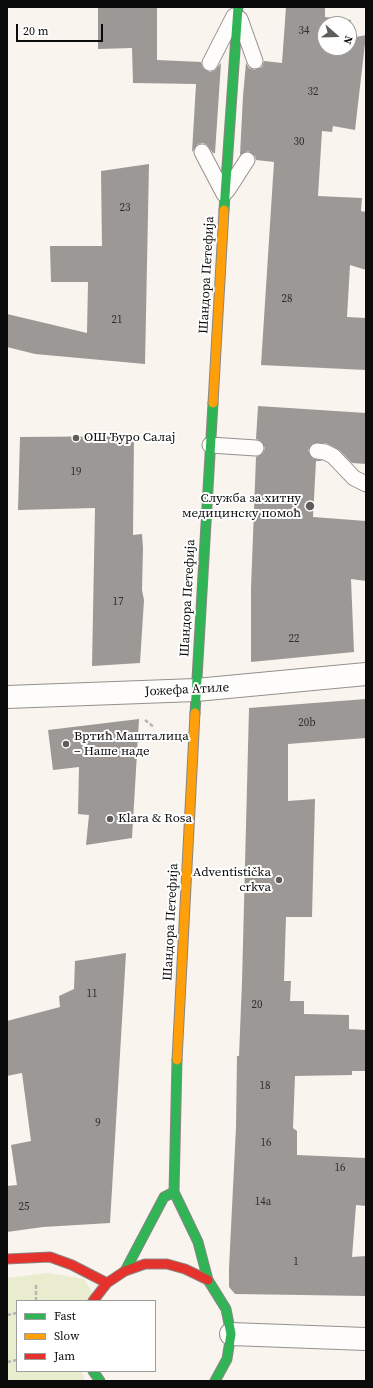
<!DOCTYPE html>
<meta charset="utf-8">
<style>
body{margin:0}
#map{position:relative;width:373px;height:1388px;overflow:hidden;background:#faf4ee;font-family:"Source Serif 4",serif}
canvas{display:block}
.frame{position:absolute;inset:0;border:8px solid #0b0b0b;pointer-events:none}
.legend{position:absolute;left:16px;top:1300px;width:140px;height:72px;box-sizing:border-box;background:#fff;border:1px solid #9d9d9d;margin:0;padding:5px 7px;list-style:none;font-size:12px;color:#0b0b0b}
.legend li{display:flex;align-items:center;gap:8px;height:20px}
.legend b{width:20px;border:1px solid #9d9d9d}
.north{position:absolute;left:317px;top:16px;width:40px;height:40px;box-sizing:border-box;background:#fff;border:1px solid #9d9d9d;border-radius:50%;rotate:110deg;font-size:11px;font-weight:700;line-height:16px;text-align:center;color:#0b0b0b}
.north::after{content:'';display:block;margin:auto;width:14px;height:18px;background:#5f5d5a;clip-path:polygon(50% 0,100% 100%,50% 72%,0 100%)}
.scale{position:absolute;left:16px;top:24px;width:87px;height:18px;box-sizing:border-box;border:2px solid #0b0b0b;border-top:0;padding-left:5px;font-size:12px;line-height:14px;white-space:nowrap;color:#0b0b0b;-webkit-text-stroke:3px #fff;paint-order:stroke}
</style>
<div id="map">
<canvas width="373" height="1388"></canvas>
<div class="frame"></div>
<ul class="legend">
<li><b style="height:5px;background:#30b455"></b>Fast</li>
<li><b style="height:5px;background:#ff9f0a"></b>Slow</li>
<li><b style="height:5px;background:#e5322d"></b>Jam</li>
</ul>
<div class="north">N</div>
<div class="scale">20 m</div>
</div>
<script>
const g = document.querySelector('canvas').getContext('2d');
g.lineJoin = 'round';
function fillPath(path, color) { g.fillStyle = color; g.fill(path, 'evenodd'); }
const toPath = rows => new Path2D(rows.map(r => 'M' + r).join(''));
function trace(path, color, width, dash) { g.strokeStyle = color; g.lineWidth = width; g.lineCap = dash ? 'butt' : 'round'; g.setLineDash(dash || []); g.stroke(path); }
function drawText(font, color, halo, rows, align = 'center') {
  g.font = font + ' "Source Serif 4",serif'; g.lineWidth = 4; g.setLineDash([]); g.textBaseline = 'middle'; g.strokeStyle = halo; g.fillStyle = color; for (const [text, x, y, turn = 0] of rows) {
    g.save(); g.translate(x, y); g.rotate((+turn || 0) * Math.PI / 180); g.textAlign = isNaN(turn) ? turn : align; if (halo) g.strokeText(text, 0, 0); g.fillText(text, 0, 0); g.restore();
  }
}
const green = toPath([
 [48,1273,84,1279,93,1293,89,1301,17,1301,17,1371,81,1371,85,1381,7,1381,7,1278]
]);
const building = toPath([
 [98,7,157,7,157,60,201,62,203,68,210,72,215,70,221,63,215,153,213,153,207,145,203,143,198,144,192,152,196,84,133,83,132,48,98,49],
 [286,7,325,7,325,17,351,20,351,38,366,35,355,130,333,126,332,132,322,131,318,196,362,198,361,211,366,212,366,270,350,265,347,317,366,318,366,370,261,365,274,162,256,160,255,156,248,151,240,155,243,96,246,63,249,68,254,70,262,67,264,61,282,63],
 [325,24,349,24,349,48,325,48],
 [149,164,145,364,35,354,7,347,7,314,87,333,88,282,51,282,50,246,102,246,101,171],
 [258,406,366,413,366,464,352,463,339,450,326,443,314,443,308,450,312,458,323,461,316,461,313,517,366,521,366,581,351,579,354,652,251,662,251,588,256,457,263,453,265,448,261,441,256,439],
 [134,436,133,535,142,534,143,548,142,590,144,600,140,663,92,666,95,508,18,510,20,437],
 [366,699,366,738,288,744,288,801,315,799,312,917,286,917,284,981,291,981,290,1001,304,1001,304,1014,349,1015,349,1029,366,1030,366,1071,352,1071,352,1075,295,1076,293,1128,297,1131,297,1155,366,1158,366,1206,356,1205,352,1257,366,1256,366,1296,235,1294,229,1287,229,1268,236,1127,237,1056,239,1056,242,982,249,708],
 [139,719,132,838,86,845,89,815,78,814,79,767,53,770,48,730],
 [126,953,110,1223,43,1227,7,1232,7,1186,17,1185,11,1145,31,1141,22,1073,7,1076,7,1021,60,1007,59,996,74,989,75,961]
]);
const path = toPath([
 [145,720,154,727],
 [36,1301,36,1284],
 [7,1315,17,1313],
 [7,1362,17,1360]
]);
const lane = toPath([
 [240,19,255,61],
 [210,63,234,16],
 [202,152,224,194],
 [227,191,247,160],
 [210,445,256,448],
 [317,451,325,452,333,456,354,478,366,484]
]);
const street = toPath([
 [7,697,196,690,366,674],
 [231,1334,366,1339]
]);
const fast = toPath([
 [224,210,238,7],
 [195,713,213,403],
 [177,1060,174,1192,198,1242,208,1280,226,1309,231,1334,227,1359,215,1381],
 [125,1271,164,1197,174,1192],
 [93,1371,100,1381]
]);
const slow = toPath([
 [213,403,224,210],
 [177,1060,195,713]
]);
const jam = toPath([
 [7,1259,50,1257,72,1265,107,1283],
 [93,1301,107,1283,125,1271,145,1264,167,1264,185,1269,208,1280]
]);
const markers = [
 [76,438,4,"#5f5d5a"],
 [310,506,5,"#5f5d5a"],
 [66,744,4,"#5f5d5a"],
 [110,819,4,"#5f5d5a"],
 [279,880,4,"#5f5d5a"]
];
const numberNames = [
 ["34",304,31],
 ["32",313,92],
 ["30",299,142],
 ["23",125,208],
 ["28",287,299],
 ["21",117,320],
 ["19",76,472],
 ["17",118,602],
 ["22",294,639],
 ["20b",307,723],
 ["11",92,994],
 ["20",257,1005],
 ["18",265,1086],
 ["9",98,1123],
 ["16",266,1143],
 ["16",340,1168],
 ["14a",263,1202],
 ["25",24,1207],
 ["1",296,1262]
];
const streetNames = [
 ["Шандора Петефија",207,275,-87],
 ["Шандора Петефија",188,598,-87],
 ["Јожефа Атиле",187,690,-3],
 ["Шандора Петефија",171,922,-87]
];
const poiNames = [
 ["ОШ Ђуро Салај",84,438],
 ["Служба за хитну",301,499,"right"],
 ["медицинску помоћ",301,514,"right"],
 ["Вртић Машталица",74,737],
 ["– Наше наде",74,752],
 ["Klara & Rosa",118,819],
 ["Adventistička",271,873,"right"],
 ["crkva",271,888,"right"]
];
fillPath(green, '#e9eccf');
fillPath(building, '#9c9895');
trace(lane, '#93908d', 17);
trace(street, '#93908d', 24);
trace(fast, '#898784', 11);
trace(slow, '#898784', 11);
trace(jam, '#898784', 11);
trace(path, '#b7b6b5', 2.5, [4, 2]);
trace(lane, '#fefdfc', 15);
trace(street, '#fefdfc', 22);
trace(fast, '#30b455', 9);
trace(slow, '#ff9f0a', 9);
trace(jam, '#e5322d', 9);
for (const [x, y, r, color] of markers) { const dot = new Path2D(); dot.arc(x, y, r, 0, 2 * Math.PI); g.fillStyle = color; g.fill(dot); trace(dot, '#fff', 1.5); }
drawText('11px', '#2f2e2e', null, numberNames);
drawText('13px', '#0b0b0b', '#fff', streetNames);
drawText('13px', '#0b0b0b', '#fff', poiNames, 'left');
</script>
